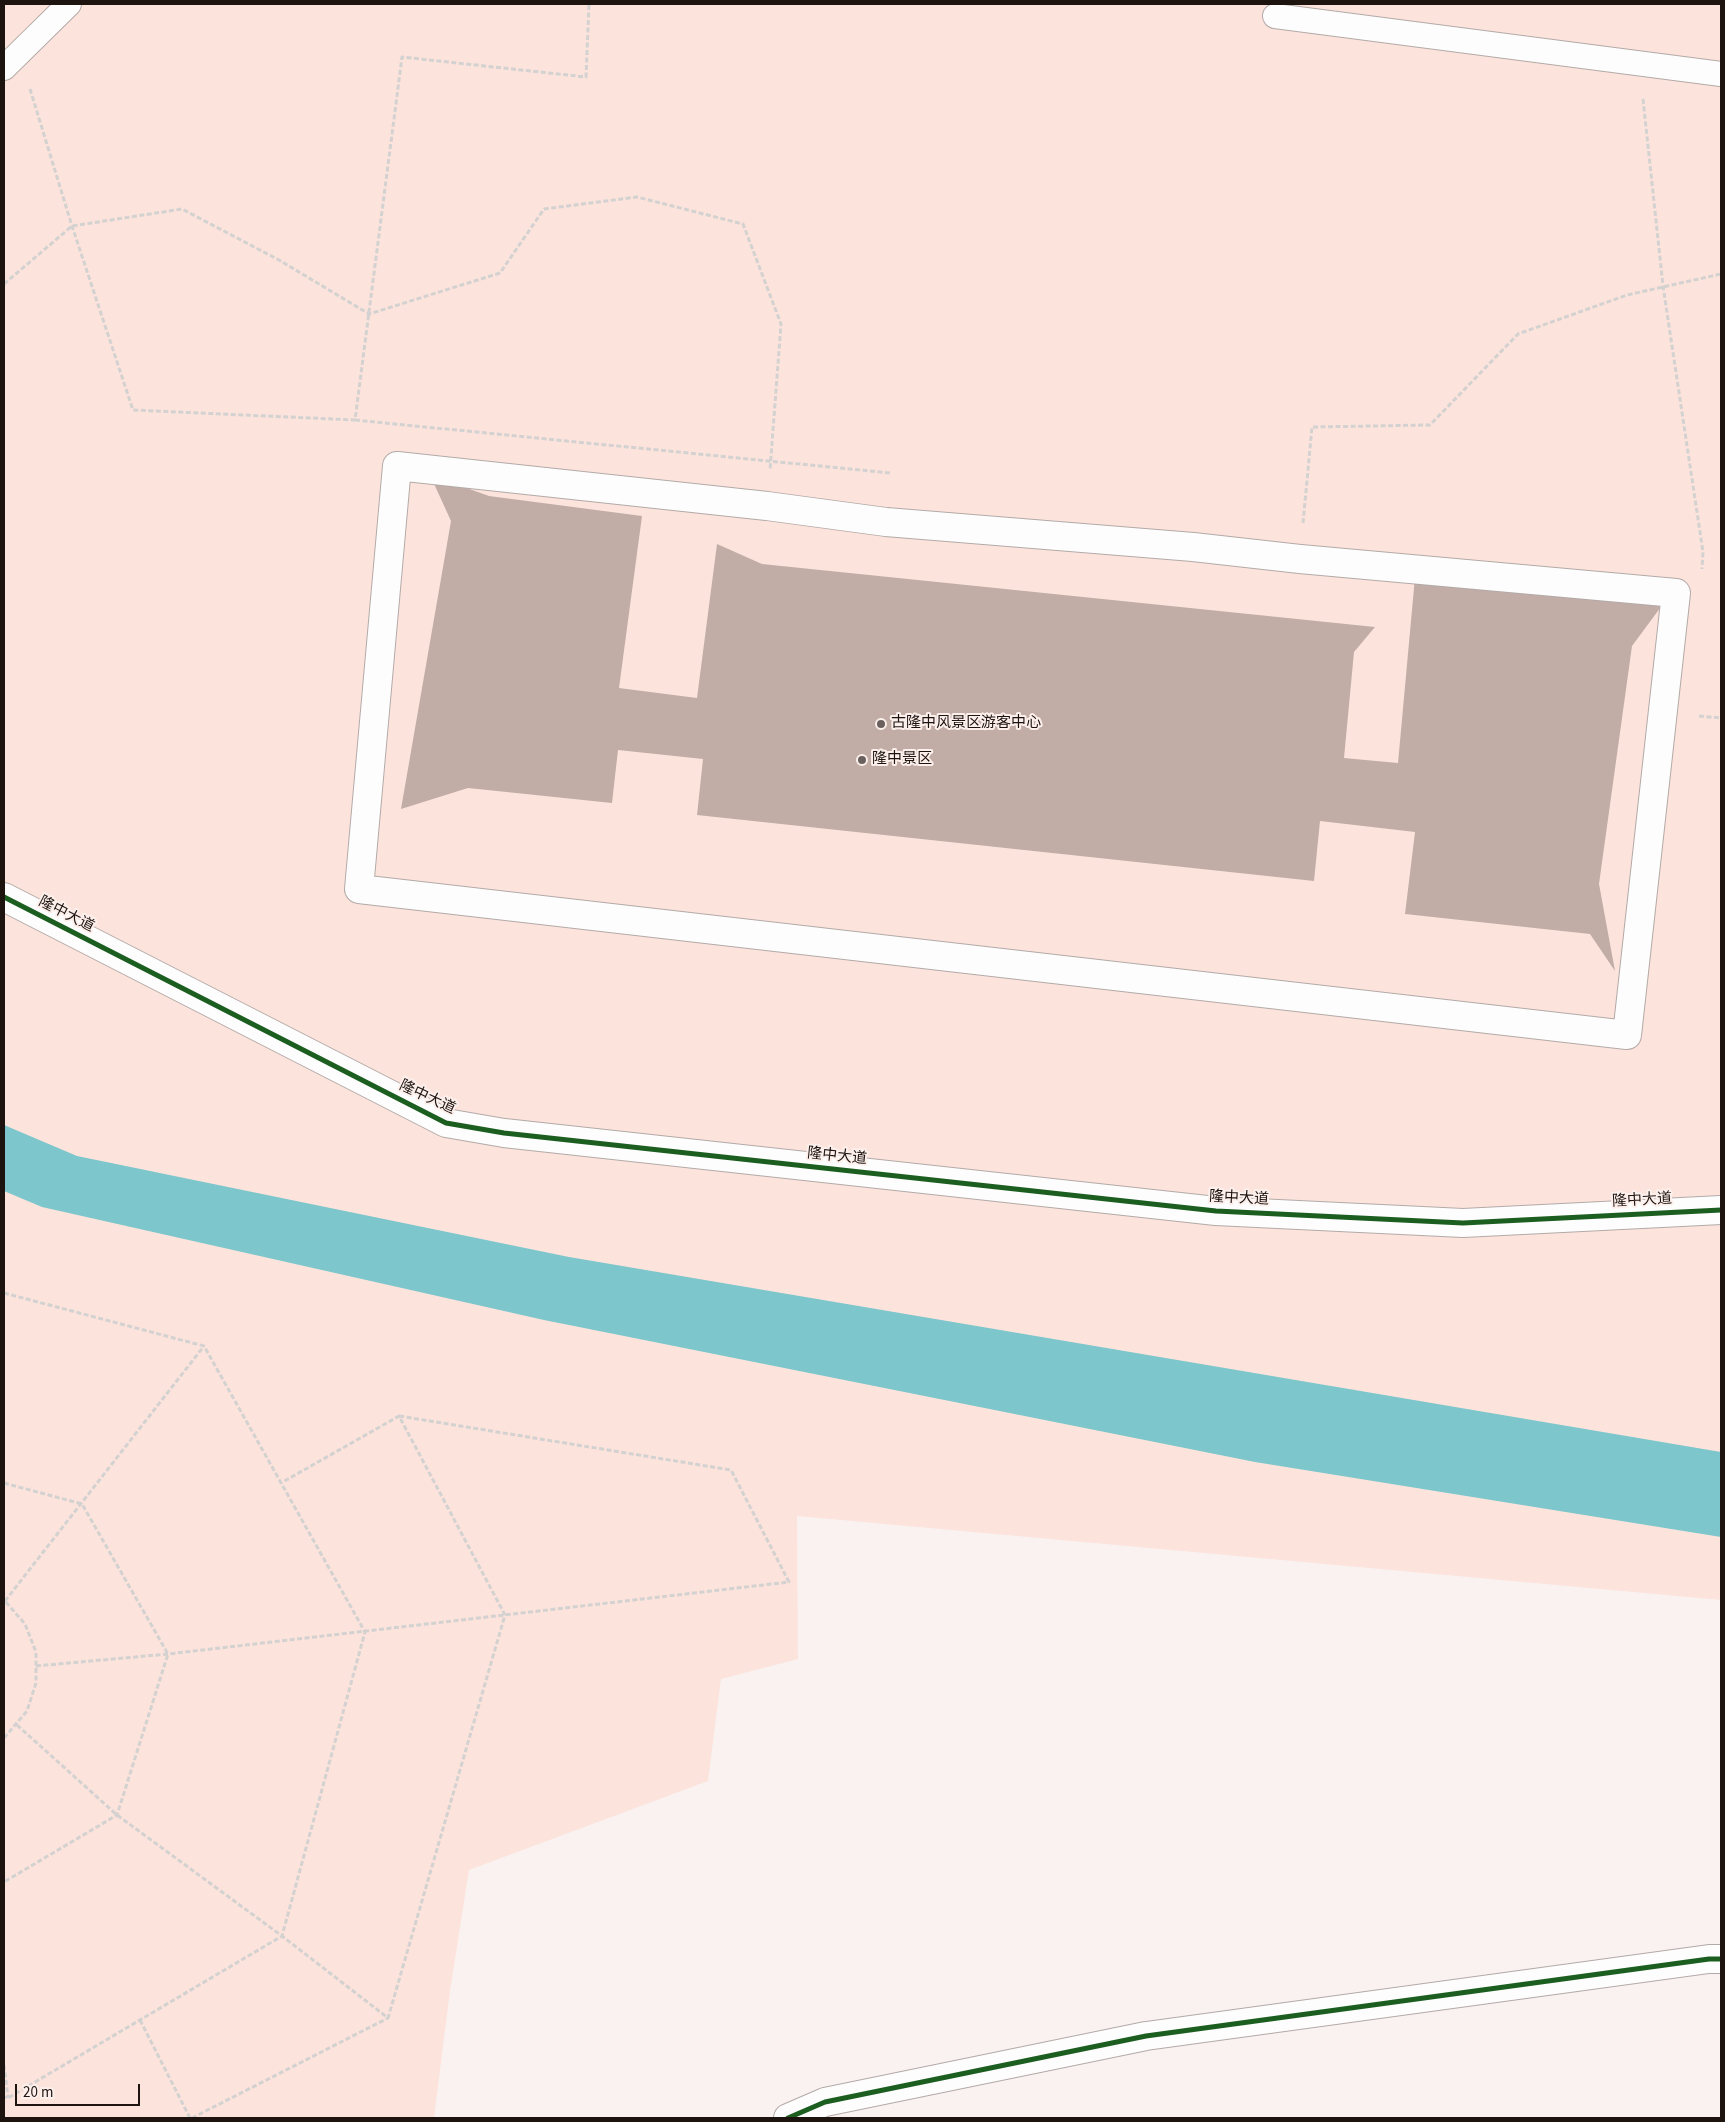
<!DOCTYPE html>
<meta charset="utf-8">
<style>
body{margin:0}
#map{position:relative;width:1725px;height:2122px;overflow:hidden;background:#f9f2f0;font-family:"Source Sans 3",sans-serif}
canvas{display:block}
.frame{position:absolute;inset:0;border:5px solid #1d130f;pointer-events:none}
.scale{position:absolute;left:15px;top:2084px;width:125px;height:22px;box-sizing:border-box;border:2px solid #1d130f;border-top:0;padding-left:6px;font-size:15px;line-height:18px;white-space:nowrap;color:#1d130f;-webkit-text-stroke:4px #fdf0ec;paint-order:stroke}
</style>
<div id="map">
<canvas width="1725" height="2122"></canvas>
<div class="frame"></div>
<div class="scale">20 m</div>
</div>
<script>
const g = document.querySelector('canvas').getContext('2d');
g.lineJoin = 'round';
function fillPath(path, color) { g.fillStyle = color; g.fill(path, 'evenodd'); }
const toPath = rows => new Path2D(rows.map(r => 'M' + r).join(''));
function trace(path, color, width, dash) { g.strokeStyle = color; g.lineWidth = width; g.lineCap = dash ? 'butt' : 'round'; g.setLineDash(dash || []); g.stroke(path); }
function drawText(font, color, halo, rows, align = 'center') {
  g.font = font + ' "Source Sans 3","Noto Sans SC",sans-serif'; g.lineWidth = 4; g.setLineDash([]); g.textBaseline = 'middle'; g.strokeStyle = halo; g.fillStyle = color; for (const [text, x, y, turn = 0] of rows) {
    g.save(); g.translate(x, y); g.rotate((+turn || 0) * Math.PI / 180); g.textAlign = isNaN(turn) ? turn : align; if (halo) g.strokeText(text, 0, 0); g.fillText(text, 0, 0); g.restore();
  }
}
const green = toPath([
 [4,4,1721,4,1721,1600,797,1516,798,1659,721,1679,708,1781,469,1870,450,1991,434,2118,4,2118]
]);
const water = toPath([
 [4,1125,77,1156,569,1257,1721,1452,1721,1537,1255,1462,544,1320,42,1207,4,1191]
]);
const building = toPath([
 [430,475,489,496,642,516,619,688,697,698,717,544,762,564,1375,627,1354,652,1344,758,1398,763,1415,577,1666,600,1632,646,1599,884,1615,971,1590,934,1405,914,1415,832,1320,821,1314,881,697,815,703,759,618,750,612,803,468,788,401,809,451,521]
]);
const path = toPath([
 [30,89,72,226,133,410,355,420,402,57,586,77,589,4],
 [1643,99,1663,286,1703,552,1702,569],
 [4,284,72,226,182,209,279,260,369,314,500,273,544,209,637,197,743,224,781,324,770,470],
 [355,420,890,473],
 [1303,523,1312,427,1430,425,1518,334,1627,295,1721,274],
 [1699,716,1721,718],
 [4,1293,204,1346,365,1632,282,1936,8,2098,4,2097],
 [4,1483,82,1504,168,1654,117,1815,4,1882],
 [5,1601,204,1346],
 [36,1666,168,1654,789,1582,731,1470,399,1416],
 [17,1725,117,1815,282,1936,388,2018,505,1615,399,1416,281,1483],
 [4,1738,27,1711,36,1683,36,1652,25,1624,5,1601],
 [140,2020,190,2118],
 [4,2065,8,2098],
 [192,2118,388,2018]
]);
const lane = toPath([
 [1275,16,1721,74],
 [4,68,69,4]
]);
const street = toPath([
 [397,466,767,506,886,522,1193,547,1300,559,1676,593,1627,1035,359,889,397,466],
 [788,2118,825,2102,1146,2036,1709,1959,1721,1959]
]);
const secondary = toPath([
 [4,897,446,1123,504,1133,1216,1211,1463,1223,1721,1210]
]);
const cycleway = toPath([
 [4,897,446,1123,504,1133,1216,1211,1463,1223,1721,1210],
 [788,2118,825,2102,1146,2036,1709,1959,1721,1959]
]);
const markers = [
 [881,724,5,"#6a615e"],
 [862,760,5,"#6a615e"]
];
const poiNames = [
 ["古隆中风景区游客中心",891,724],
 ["隆中景区",872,760]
];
const streetNames = [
 ["隆中大道",66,915,27],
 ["隆中大道",427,1098,25],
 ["隆中大道",837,1157,6],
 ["隆中大道",1239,1199,3],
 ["隆中大道",1642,1201,-3]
];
fillPath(green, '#fce4dc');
fillPath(water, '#7cc6cc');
fillPath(building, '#c1ada6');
trace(lane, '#b3aaa8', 26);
trace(street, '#b3aaa8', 30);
trace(secondary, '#b3aaa8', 30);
trace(path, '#d4d1d1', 3, [5, 2.5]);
trace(lane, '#fefdfd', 24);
trace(street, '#fefdfd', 28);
trace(secondary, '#fefdfd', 28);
trace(cycleway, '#1b5e20', 5);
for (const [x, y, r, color] of markers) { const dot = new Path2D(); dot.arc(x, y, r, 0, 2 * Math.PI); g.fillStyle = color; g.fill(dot); trace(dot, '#fdf0ec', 2); }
drawText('15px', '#1d130f', '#fdf0ec', poiNames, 'left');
drawText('15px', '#1d130f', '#fdf0ec', streetNames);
</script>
